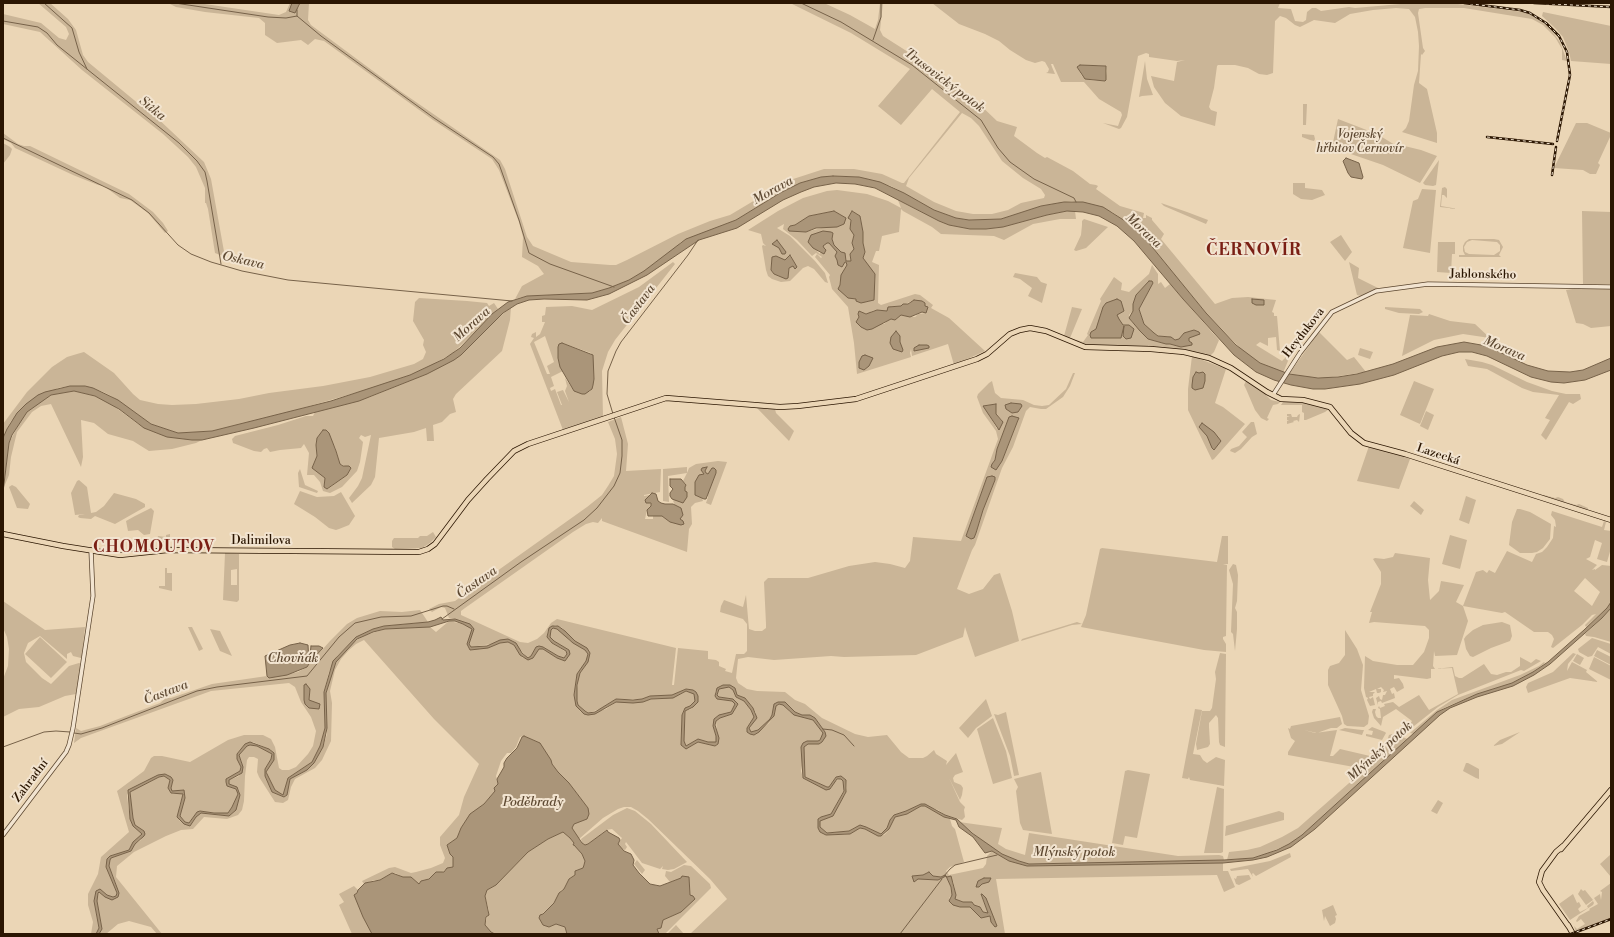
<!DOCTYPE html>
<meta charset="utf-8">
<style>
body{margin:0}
#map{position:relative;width:1614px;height:937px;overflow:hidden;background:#ebd6b6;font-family:"Libre Bodoni",serif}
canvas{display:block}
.frame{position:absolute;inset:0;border:4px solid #2b1602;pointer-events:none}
</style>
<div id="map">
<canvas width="1614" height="937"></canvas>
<div class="frame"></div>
</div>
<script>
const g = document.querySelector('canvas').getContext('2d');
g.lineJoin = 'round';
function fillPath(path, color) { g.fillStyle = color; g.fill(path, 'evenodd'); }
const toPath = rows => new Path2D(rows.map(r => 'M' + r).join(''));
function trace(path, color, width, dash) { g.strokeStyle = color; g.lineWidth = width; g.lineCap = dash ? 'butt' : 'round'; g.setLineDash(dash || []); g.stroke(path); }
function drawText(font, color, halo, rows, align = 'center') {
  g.font = font + ' "Libre Bodoni",serif'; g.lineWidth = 4; g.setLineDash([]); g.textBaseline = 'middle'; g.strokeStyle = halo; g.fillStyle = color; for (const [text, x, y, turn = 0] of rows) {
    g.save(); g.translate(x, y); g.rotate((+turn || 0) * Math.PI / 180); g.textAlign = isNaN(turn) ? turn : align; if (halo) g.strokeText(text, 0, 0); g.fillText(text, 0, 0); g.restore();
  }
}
const green = toPath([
 [38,3,50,3,68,19,76,30,83,55,88,62,146,110,154,115,204,162,211,179,225,257,215,253,208,209,206,203,205,203,205,188,196,167,188,157,163,134,82,70,40,32,3,24,3,14,41,23,59,38,66,40,69,34,66,27],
 [168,3,198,3,279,15,286,12,290,3,292,3,290,11,299,7,300,3,309,3,308,20,311,25,400,91,500,160,505,169,527,237,533,246,571,262,610,265,616,265,627,260,678,234,710,221,730,215,787,181,824,169,854,169,882,174,902,183,904,183,960,112,932,89,901,125,878,106,910,69,851,33,790,3,824,3,850,15,875,29,878,20,880,3,883,3,880,30,883,36,916,57,940,76,974,99,997,121,1017,127,1014,136,1037,153,1045,158,1047,157,1073,171,1090,184,1096,185,1098,186,1096,189,1120,206,1144,213,1143,218,1146,218,1146,215,1152,218,1152,220,1164,234,1161,239,1215,304,1232,298,1248,297,1276,300,1272,312,1274,313,1274,316,1277,316,1280,351,1277,350,1276,337,1268,338,1268,346,1260,342,1256,345,1282,361,1287,356,1290,356,1283,373,1260,363,1243,351,1206,313,1144,237,1133,226,1112,212,1072,201,1041,206,1001,219,969,220,956,218,934,210,891,186,859,177,849,176,821,177,800,183,780,193,736,220,681,242,674,249,644,271,629,280,609,288,592,293,527,296,515,299,522,286,544,274,538,266,522,257,523,237,519,222,499,170,492,159,433,120,324,41,315,39,308,45,301,40,277,43,265,35,265,23,259,18,205,12,176,7],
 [962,113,971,118,979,126,1002,161,1023,178,1041,189,1045,195,1044,198,1021,203,1008,210,992,214,973,214,956,211,934,202,906,186,909,178],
 [932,3,1280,3,1278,8,1291,9,1295,21,1303,22,1306,20,1307,12,1312,8,1316,8,1321,11,1349,7,1355,8,1412,3,1458,4,1523,12,1530,14,1546,25,1554,34,1560,42,1567,61,1562,60,1562,49,1555,37,1543,25,1532,19,1464,8,1425,8,1419,9,1418,13,1423,48,1425,51,1422,55,1421,54,1419,83,1427,89,1437,133,1437,143,1402,132,1406,128,1409,121,1414,85,1418,71,1419,46,1418,32,1415,17,1409,9,1396,8,1373,10,1350,14,1335,23,1314,20,1300,27,1295,25,1286,18,1280,16,1275,21,1273,73,1267,75,1259,74,1248,68,1235,65,1218,65,1217,66,1214,88,1209,107,1211,110,1217,112,1215,126,1181,116,1165,103,1154,87,1151,76,1174,81,1177,62,1185,60,1177,61,1149,57,1149,54,1146,53,1138,56,1127,117,1121,128,1119,129,1103,123,1118,126,1122,115,1121,112,1099,99,1084,82,1061,82,1053,64,1051,64,1052,67,1055,74,1046,73,1048,72,1049,69,1045,62,1042,61,1035,63,1026,60,1010,50,999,41,985,34,959,24],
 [1098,65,1106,66,1107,71,1105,81,1090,80,1082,76,1077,67],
 [1543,12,1611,26,1611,64,1571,61,1569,52,1563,37,1555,28,1542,16],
 [1145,61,1147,79,1153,95,1142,96,1139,97],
 [1303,104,1307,104,1306,125,1303,125],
 [1338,119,1377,134,1395,145,1396,144,1421,150,1437,156,1420,183,1383,165,1348,153,1347,151,1332,147],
 [1576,123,1587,123,1611,133,1611,137,1610,137,1598,163,1600,165,1596,174,1590,174,1583,170,1554,168],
 [3,133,18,144,24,146,30,146,129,194,153,212,163,223,168,231,165,233,148,213,130,200,120,198,104,186,98,185,73,175,15,148,11,143,3,139],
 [1302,134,1314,135,1315,139,1314,141,1310,140,1302,137],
 [3,143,10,147,12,149,10,155,3,164],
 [1439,160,1436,185,1433,186,1425,185,1423,183],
 [1293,183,1305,183,1305,188,1322,190,1325,195,1312,200,1301,199,1293,194],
 [1445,187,1447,189,1447,198,1444,195,1442,195,1441,206,1458,209,1440,207,1442,188],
 [1422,189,1436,190,1430,253,1403,248,1413,201,1418,199],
 [837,190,867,194,888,201,901,208,898,200,939,221,949,225,970,229,986,229,1003,227,1047,215,1067,211,1075,211,1076,219,1060,219,1033,224,1004,240,994,236,941,234,932,227,903,211,901,209,899,232,882,236,879,251,876,251,872,262,879,265,878,303,881,305,915,294,920,295,933,305,931,308,949,318,985,351,954,365,948,344,912,356,911,349,910,353,911,357,857,374,854,343,848,307,832,289,829,277,830,275,815,257,817,254,821,258,822,257,816,253,812,256,797,240,783,229,784,224,777,228,790,236,815,261,825,273,828,283,825,282,814,269,808,266,803,268,790,281,781,282,772,279,768,276,766,270,762,246,763,245,766,246,763,243,761,234,748,230,778,211,803,198,827,191],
 [834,211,844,217,837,227,825,227,806,232,788,229,790,226,795,225,809,216],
 [852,211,860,216,863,232,863,243,865,252,863,258,875,280,873,290,874,298,868,302,848,297,840,285,840,281,845,268,848,265,829,243,827,242,823,246,820,254,817,251,831,232,833,233,832,239,834,245,841,252,846,261,851,261,850,257,854,249,852,243,854,235,849,216],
 [791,255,795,265,789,268,788,275,783,277,774,274,771,270,772,257,779,258,785,261],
 [914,300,924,305,926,313,918,314,915,317,901,315,895,320,891,319,887,321,884,324,856,322,859,317,858,312,869,314,872,311,877,310,887,311,892,306,901,306],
 [1161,203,1187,212,1208,220,1206,224,1164,206],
 [1582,211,1611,212,1611,284,1583,284],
 [1084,219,1108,227,1086,248,1076,251,1074,250,1081,235,1082,225,1082,221],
 [1341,235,1352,252,1345,261,1330,242],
 [1469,239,1494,239,1499,240,1503,247,1499,255,1501,257,1459,257,1459,255,1465,255,1463,251,1463,246,1465,242],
 [1472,240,1497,242,1500,245,1500,251,1494,255,1469,254,1465,252,1464,247,1467,242],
 [1438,242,1455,242,1455,254,1452,254,1451,273,1437,272],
 [673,262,675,264,615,340,608,352,602,371,603,417,563,430,530,344,534,338,531,337,532,334,536,332,536,337,540,334,545,322,542,322,542,316,545,315,546,307,572,306,592,310,639,287],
 [545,336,554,362,547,366,550,374,547,374,534,342],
 [562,343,591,353,594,379,592,389,589,392,574,391,565,378,567,386,565,391,569,402,563,390,557,392,562,405,561,405,555,389,551,391,550,388,554,386,551,377,563,371,560,367,558,358,559,344],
 [1349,262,1359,268,1358,278,1378,288,1361,296,1357,295],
 [1152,265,1158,274,1158,284,1161,282,1165,288,1170,284,1219,340,1214,352,1210,356,1185,350,1151,347,1148,345,1150,348,1088,346,1064,336,1072,307,1082,309,1070,338,1083,342,1088,335,1087,334,1101,301,1100,299,1114,277,1122,283,1121,290,1129,292,1149,274],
 [1149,281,1153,283,1139,309,1144,324,1154,333,1159,336,1167,336,1175,340,1179,339,1184,333,1194,330,1199,332,1189,338,1188,345,1181,347,1170,343,1166,344,1148,339,1132,322,1129,315,1133,311,1136,295],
 [1015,273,1037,277,1041,282,1047,284,1042,303,1028,296,1032,288,1020,279,1013,277],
 [1579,288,1611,289,1611,326,1591,328,1583,324,1576,323,1566,290],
 [419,298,467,301,487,303,489,306,494,303,498,309,453,353,434,364,410,375,369,389,285,413,212,431,178,433,151,424,111,396,103,392,85,386,70,386,58,388,11,421,3,438,3,424,27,392,52,367,67,357,77,354,84,352,114,373,133,394,140,400,158,404,172,405,196,404,239,399,269,393,323,386,370,377,414,364,423,359,426,352,423,345,424,340,413,321,415,302],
 [511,307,510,320,502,351,456,394,453,399,456,412,450,414,442,422,433,425,434,441,427,441,426,428,414,432,379,438,375,477,371,485,352,503,349,498,358,486,362,478,371,435,365,437,361,435,359,438,363,442,360,462,357,471,342,487,330,493,323,491,320,482,314,475,307,475,309,453,304,444,301,448,280,450,270,452,267,448,264,449,261,452,254,451,233,443,232,439,235,436,278,425,306,416,313,416,315,412,370,397,427,374,461,355,490,325],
 [323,430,335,447,340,464,351,468,347,475,328,489,324,487,325,478,313,465,317,458,316,449,317,438],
 [1385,307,1420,309,1423,312,1419,314,1399,313,1385,309],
 [1429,314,1450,321,1475,324,1490,338,1463,334,1434,340,1402,356,1410,315,1428,316],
 [1319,332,1347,360,1354,357,1366,372,1326,378,1303,377,1289,374],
 [1360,348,1373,352,1370,359,1358,355],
 [1192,356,1226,369,1215,403,1223,407,1245,424,1214,459,1212,460,1188,410,1188,389],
 [1465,359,1482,362,1492,365,1527,382,1552,391,1566,394,1580,394,1581,399,1573,404,1569,402,1546,440,1541,435,1550,420,1545,418,1559,395,1533,392,1522,388,1487,369,1468,366],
 [1073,373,1075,373,1070,386,1063,397,1046,409,1041,409,1030,407,1026,411,1013,447,1002,468,975,545,972,550,957,589,969,594,983,589,994,575,1000,573,1012,611,1019,641,975,657,965,627,963,637,916,655,844,657,831,656,774,660,748,657,738,659,736,678,738,683,747,689,757,691,785,692,795,700,805,704,822,718,855,734,868,737,887,735,901,752,909,758,923,758,927,756,934,750,936,754,947,761,946,765,956,753,963,772,955,775,953,778,954,782,961,785,963,788,962,795,960,800,949,778,960,802,965,807,964,810,965,817,962,820,945,815,938,810,921,804,906,811,894,815,890,820,887,828,881,834,866,827,856,827,849,831,827,833,820,827,820,821,830,817,845,795,847,788,846,780,841,776,836,777,829,787,827,787,805,777,804,771,805,760,803,747,808,744,819,744,822,742,825,732,815,718,810,716,802,715,795,712,785,702,774,704,772,715,770,719,758,730,751,732,749,728,756,713,753,708,745,698,737,695,735,688,723,685,715,692,715,696,717,699,732,701,735,704,731,712,717,717,713,726,716,736,716,742,708,742,698,739,686,746,684,741,685,711,691,709,698,699,693,690,686,689,672,695,650,696,642,699,616,699,600,709,588,713,578,705,576,695,579,675,586,665,590,653,571,638,562,628,555,625,548,631,547,634,547,637,552,643,566,652,567,654,564,658,558,656,543,647,536,647,531,656,528,658,512,641,471,647,469,644,474,629,455,619,449,618,445,608,441,607,432,612,429,609,439,604,455,601,587,507,602,495,608,486,614,476,617,454,615,439,608,422,621,417,628,444,626,471,661,469,660,492,644,495,644,496,650,495,647,499,651,505,647,510,645,519,653,519,653,516,662,516,670,522,679,518,681,508,675,505,673,501,674,499,680,501,684,499,685,486,686,484,683,481,687,473,668,476,669,502,663,501,663,469,687,467,687,473,689,468,696,464,718,461,727,462,711,505,706,503,708,497,708,490,716,473,708,474,706,473,705,470,703,472,704,474,697,496,702,498,703,501,695,503,691,507,692,524,689,529,687,552,602,521,602,518,598,523,593,522,586,524,573,532,465,608,461,611,461,615,520,642,528,643,537,639,544,633,551,623,557,619,676,648,672,685,674,685,678,648,708,651,708,659,716,660,719,662,719,666,726,669,725,671,732,673,736,654,744,654,747,651,747,624,743,619,720,612,721,606,724,600,743,607,746,595,749,629,755,631,762,631,766,628,766,624,764,582,768,578,808,578,849,566,875,562,890,564,905,568,910,561,913,537,961,541,998,439,996,431,983,413,977,397,978,394,989,383,992,381,995,393,1001,398,1023,400,1034,405,1042,406,1049,405,1066,389],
 [1011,403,1021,404,1018,412,1012,413,1005,406],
 [996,404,996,414,1002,420,997,429,984,406],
 [1009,418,1018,420,1002,461,992,464,995,460,997,449],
 [992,476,995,480,983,510,976,533,966,536,987,478],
 [1246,381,1264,393,1271,400,1280,402,1278,404,1273,405,1267,418,1269,419,1267,421,1261,418,1255,410,1246,389,1244,385],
 [1414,381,1434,389,1420,424,1400,415],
 [74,391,95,396,111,404,138,424,157,433,191,440,202,440,196,443,172,449,149,451,133,441,108,434,94,423,81,420,83,457,81,467,51,404,41,406,32,412,17,432,11,457,9,475,4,487,9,443,22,418,27,412,37,404,51,395],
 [1298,401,1329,409,1325,412,1306,420,1304,420,1304,413,1302,412,1302,405,1281,405,1283,402],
 [756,407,775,409,776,413,794,431,789,441],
 [1426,411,1434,415,1428,430,1420,426],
 [1287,414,1291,414,1292,417,1297,417,1298,415,1300,414,1299,422,1297,420,1293,421,1294,422,1287,424,1287,421,1289,421,1287,420,1287,417,1290,417,1287,416],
 [1251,422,1254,422,1257,434,1252,437,1241,449,1235,453,1230,451,1231,449,1239,446,1247,437,1242,432],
 [1369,446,1399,454,1410,459,1399,489,1357,481],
 [300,469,305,485,318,491,317,493,299,487,298,473],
 [79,480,87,487,91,513,96,512,104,506,114,493,136,499,145,504,145,507,115,524,95,516,91,519,80,518,78,517,79,515,85,514,75,515,71,493,77,481],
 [12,485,16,487,30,504,28,509,17,508,9,487],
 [300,491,317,497,334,496,341,492,355,516,349,525,339,529,336,530,329,528,315,517,294,504],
 [1544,495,1555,498,1558,497,1563,499,1565,502,1576,505,1579,504,1588,508,1587,510,1542,496],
 [1466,496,1476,500,1469,524,1459,520],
 [1414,501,1424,510,1421,515,1410,506],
 [151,508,154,511,150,534,144,535,138,530,128,531,126,521,135,516],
 [1517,509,1520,509,1530,512,1551,524,1550,539,1543,548,1537,552,1532,553,1520,553,1509,545,1512,522],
 [1552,511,1602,527,1604,521,1606,522,1604,530,1611,531,1610,535,1611,534,1611,548,1607,562,1597,559,1602,543,1595,540,1590,557,1586,559,1597,565,1592,570,1595,569,1595,570,1602,565,1611,566,1611,602,1607,608,1586,627,1585,625,1596,614,1592,615,1582,625,1553,648,1551,647,1554,639,1552,635,1548,632,1534,632,1505,612,1502,613,1463,606,1468,621,1457,655,1435,656,1434,651,1433,666,1435,669,1453,667,1455,676,1459,678,1462,678,1484,664,1491,674,1497,675,1506,672,1511,672,1520,666,1520,657,1531,663,1536,659,1541,661,1524,671,1521,670,1458,695,1438,707,1409,730,1407,729,1412,721,1396,709,1383,717,1381,726,1374,718,1372,712,1373,709,1376,709,1375,712,1376,716,1378,718,1381,718,1380,709,1378,708,1379,706,1380,708,1385,706,1384,704,1393,702,1399,707,1419,695,1429,710,1458,694,1452,668,1431,669,1431,678,1427,679,1394,675,1394,679,1399,678,1403,684,1404,688,1397,692,1394,687,1390,689,1392,694,1394,693,1395,698,1382,703,1381,701,1378,702,1378,705,1376,698,1379,696,1380,699,1382,700,1383,695,1385,695,1387,691,1383,692,1384,690,1381,687,1377,689,1381,689,1381,692,1379,693,1377,693,1376,689,1369,692,1375,692,1373,694,1373,696,1369,697,1370,699,1373,697,1375,705,1370,706,1367,700,1368,698,1366,697,1364,688,1365,656,1373,661,1397,665,1413,665,1424,652,1429,638,1429,630,1425,626,1374,622,1369,623,1372,612,1370,612,1381,584,1381,572,1373,559,1375,558,1384,559,1393,557,1395,553,1430,558,1428,580,1430,600,1439,591,1441,581,1464,585,1456,602,1463,606,1476,572,1483,570,1487,573,1489,570,1495,573,1507,551,1532,562,1536,554,1542,552,1547,547,1553,538,1554,526,1556,527,1555,520,1551,515],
 [1585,578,1600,592,1592,606,1574,591],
 [433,532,436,537,430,543,422,548,395,549,392,547,392,541,394,538,418,538,420,536,427,536],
 [170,534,170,546,174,546,174,548,157,547,159,546,158,540,157,540,158,536,166,537,166,535],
 [1450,535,1467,540,1460,569,1442,564],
 [1222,536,1228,536,1228,564,1223,564,1227,565,1226,636,1223,637,1223,639,1226,644,1226,652,1204,650,1081,627,1086,615,1100,549,1102,548,1217,562],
 [225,553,239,554,239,600,237,602,223,600],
 [237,569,237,585,231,585,231,570],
 [1233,564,1236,565,1238,575,1237,601,1235,608,1237,612,1237,629,1235,651,1233,634,1231,632,1233,584,1229,570],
 [165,568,167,568,167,573,172,573,172,591,159,588,159,586,165,586],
 [3,601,45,630,85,627,82,656,81,658,73,656,71,652,67,654,67,659,40,636,28,643,24,653,26,662,42,678,51,684,69,666,79,663,81,664,76,694,65,696,39,707,19,709,3,717,3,679,8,666,9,649,7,637,3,628],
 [1611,608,1611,642,1594,637,1586,636,1585,634,1602,618],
 [420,610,428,622,384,626,373,629,356,637,337,656,329,672,324,692,325,728,320,746,312,762,288,778,283,795,275,790,267,775,267,770,272,762,271,750,253,742,245,744,237,754,241,767,240,771,226,779,227,786,236,789,238,794,232,807,228,813,214,813,200,811,197,812,189,823,185,822,180,816,185,793,180,790,172,791,171,788,173,780,165,774,130,789,127,795,130,819,137,829,142,834,133,842,129,850,110,856,106,867,117,893,116,896,113,897,107,895,100,889,94,901,99,929,96,934,91,934,93,922,88,905,88,894,98,874,101,857,129,832,117,791,144,771,151,758,154,756,162,756,190,762,228,740,244,735,263,735,271,739,275,747,279,768,282,770,289,770,296,767,308,754,313,746,316,731,311,717,301,702,295,687,289,683,211,691,81,738,74,743,76,728,81,731,100,726,160,703,166,698,171,698,212,684,267,676,269,678,298,672,307,667,330,641,347,624,357,618,380,611,402,612],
 [304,685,310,693,309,700,314,708,309,708,304,694],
 [449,621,463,624,471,628,472,632,467,644,470,650,493,646,500,643,508,642,514,645,523,658,533,658,539,649,543,649,557,658,565,661,569,650,554,641,550,637,550,631,553,628,561,630,569,640,585,650,588,654,586,661,577,674,574,695,580,711,588,715,606,709,616,702,643,702,651,699,661,699,679,695,686,691,692,692,696,696,695,701,690,707,685,708,682,715,681,745,688,748,698,742,715,746,718,744,716,721,720,718,732,714,738,704,733,699,719,697,717,695,719,689,724,687,729,687,733,690,736,697,744,701,751,710,754,717,747,728,754,735,769,723,774,716,776,706,779,704,783,704,790,712,813,720,823,733,823,736,818,741,807,741,801,750,803,760,801,771,803,778,826,790,831,788,835,781,841,779,843,781,845,788,831,814,821,817,818,819,820,832,837,835,844,835,850,834,860,828,865,829,878,836,884,835,887,832,895,817,907,814,921,806,925,806,944,817,950,819,952,826,955,829,964,862,950,867,946,871,949,875,983,868,986,864,987,856,992,851,1009,861,1036,866,1223,863,1223,871,1228,871,1235,887,1224,892,1217,875,996,879,1005,934,690,934,727,899,710,879,648,819,638,811,631,807,624,807,618,809,603,818,579,839,572,828,574,824,578,822,588,808,569,783,558,772,552,764,551,760,538,742,524,736,520,737,516,747,511,753,507,753,501,761,496,776,498,784,495,791,484,804,471,814,461,828,457,838,447,845,450,854,453,857,453,867,433,876,419,884,411,877,403,877,395,873,392,873,380,880,374,880,364,884,362,881,389,868,395,867,411,873,416,872,431,868,443,863,445,858,440,845,440,837,459,815,464,797,479,764,434,719,364,640,356,644,349,650,341,659,335,670,330,691,332,703,331,741,322,760,315,768,295,779,291,787,288,800,283,803,275,802,259,777,257,772,258,759,254,757,249,757,247,760,245,776,244,801,242,810,238,815,227,819,204,817,193,829,181,830,166,836,134,852,117,866,116,877,162,934,157,934,151,927,129,921,118,924,106,934,99,934,102,929,97,901,98,893,99,892,105,897,118,897,116,884,109,866,110,860,111,858,131,851,135,844,141,840,144,831,135,825,133,818,130,792,159,777,164,776,170,780,168,788,173,794,182,792,183,794,179,807,179,820,184,824,192,823,198,814,201,813,229,816,234,812,240,795,239,790,229,784,229,780,239,776,242,763,239,755,247,746,250,745,257,746,272,754,271,759,265,769,265,776,272,792,284,797,287,795,290,779,307,770,314,763,323,747,327,734,326,693,331,673,339,657,351,644,363,636,385,629,430,627,436,632],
 [929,872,933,876,941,877,945,875,938,880,918,879,912,876,923,875],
 [947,878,953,881,956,895,954,899,963,902,972,902,974,905,980,907,983,912,988,913,981,895,984,897,997,926,990,916,981,918,970,907,960,907,949,898,952,895,951,887],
 [1077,622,1082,624,1072,625,1021,641,1022,639],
 [1502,622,1510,625,1512,636,1510,641,1491,648,1473,657,1470,656,1466,649,1464,639,1466,636,1473,630,1483,625],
 [188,627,192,627,203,649,199,651],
 [210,629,220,631,232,656,220,651],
 [1345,630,1357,649,1363,665,1361,690,1369,716,1368,724,1364,727,1347,726,1344,724,1342,716,1328,685,1328,670,1330,666,1339,663,1345,655],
 [40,637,67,662,51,678,25,654],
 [1592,638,1611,644,1611,654,1598,647,1592,656,1588,657,1579,652,1578,649],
 [1597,650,1611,657,1611,665,1594,656],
 [1220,653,1226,654,1225,747,1220,745,1219,742,1218,718,1216,715,1209,723,1209,727,1210,744,1208,747,1197,750,1196,744,1202,711,1210,711,1212,708,1216,679,1215,672],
 [1573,653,1576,654,1568,664,1567,671,1579,677,1567,671,1572,662,1587,670,1586,672,1598,682,1570,678,1528,693,1526,687,1528,683,1553,672],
 [1577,654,1584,658,1580,665,1573,661],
 [1594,657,1611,666,1611,680,1589,669],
 [1544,662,1545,663,1533,672,1512,683,1477,694,1446,707,1437,712,1414,734,1410,733,1437,710,1452,700,1520,675,1539,666],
 [986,699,992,716,976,728,968,738,959,728],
 [1195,709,1202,710,1193,754,1200,755,1203,760,1207,763,1216,757,1225,760,1224,786,1190,780,1189,777,1188,779,1182,778],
 [1006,712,1019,775,1014,776,1010,756,994,714,998,715],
 [1340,717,1342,724,1337,728,1331,728,1317,733,1304,730,1315,733,1337,730,1330,756,1333,756,1340,749,1370,756,1380,749,1387,741,1389,735,1392,734,1408,739,1302,835,1289,844,1266,854,1253,858,1227,860,1229,852,1247,850,1260,847,1282,837,1298,828,1365,769,1288,755,1288,752,1295,741,1291,738,1288,728,1290,729,1291,726],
 [993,718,1006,751,1012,778,993,784,977,729],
 [1372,727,1385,732,1386,733,1382,740,1366,736,1366,734,1372,735,1373,731,1368,730],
 [1345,728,1362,730,1364,730,1362,735,1339,730],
 [1520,732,1502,744,1493,746,1500,740],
 [1466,763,1468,763,1479,769,1479,779,1476,778,1463,771],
 [1128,770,1150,774,1137,838,1125,836,1123,845,1112,843,1125,771],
 [1041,772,1052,834,1023,830,1020,823,1016,791,1018,787,1014,779],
 [1217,787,1224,789,1223,852,1221,853,1204,853],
 [1438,800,1443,803,1437,814,1431,811],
 [627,808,635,811,651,824,687,862,674,869,668,870,662,869,663,866,660,869,642,863,626,842,625,844,627,847,625,850,622,849,618,844,622,838,612,829,606,830,588,844,585,845,582,843,581,839,613,815],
 [1279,811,1284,813,1284,820,1225,836,1226,826],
 [959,822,1002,828,998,844,1006,849,1025,855,1029,833,1178,856,1219,855,1223,856,1224,860,1029,864,1019,861,1002,854,989,846],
 [563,832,570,838,574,843,573,845,574,844,582,854,585,861,584,865,583,868,577,870,575,875,569,879,564,889,561,890,557,900,539,917,543,925,549,927,556,924,565,927,567,934,495,934,487,929,485,925,489,911,485,896,487,890,496,885,528,852,548,839],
 [1290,853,1291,857,1256,876,1253,873,1252,874,1253,877,1248,869,1231,871,1230,869,1270,861],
 [1610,855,1611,857,1611,877,1600,864],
 [637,860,645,870,642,874,634,864],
 [684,865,691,866,710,884,711,888,665,934,659,934,657,929,662,925,663,920,681,912,691,896,690,896,689,880,681,878,670,882,665,876,666,871,671,872],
 [1249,875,1251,879,1239,885,1236,884,1234,878,1236,879,1237,876],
 [1611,883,1611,918,1576,932,1574,926,1577,929,1585,924,1581,919,1577,922,1576,921,1579,916,1590,910,1589,909,1598,904,1594,898,1600,894,1601,900,1602,892,1600,891],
 [354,886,358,890,356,894,363,917,372,934,352,934,339,905,344,902,339,894],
 [1581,889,1583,891,1585,890,1593,900,1586,905,1578,894],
 [1573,894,1577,903,1579,902,1581,906,1578,909,1580,912,1588,908,1587,906,1593,901,1594,903,1593,905,1570,920,1559,904],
 [1333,905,1337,915,1335,916,1336,919,1335,923,1330,926,1325,916,1324,921,1322,910],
 [676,925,684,934,667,934]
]);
const water = toPath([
 [292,3,300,3,295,13,289,11,292,3],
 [1080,65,1106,66,1106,80,1105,81,1085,79,1077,67,1080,65],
 [1346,158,1359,163,1363,177,1362,179,1351,177,1348,173,1343,161,1346,158],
 [833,176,859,177,880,182,904,193,934,210,956,218,969,220,1001,219,1041,206,1064,202,1083,202,1103,207,1133,226,1144,237,1206,313,1236,345,1260,363,1289,374,1318,378,1338,377,1357,374,1393,364,1437,347,1464,342,1481,345,1491,348,1527,365,1548,371,1570,372,1583,370,1611,358,1611,370,1585,380,1564,383,1551,382,1531,377,1487,356,1472,352,1459,352,1442,356,1394,375,1360,384,1325,389,1313,389,1291,385,1274,380,1256,372,1234,355,1183,299,1134,241,1117,226,1099,216,1083,212,1067,211,1047,215,1003,227,986,229,970,229,949,225,939,221,875,188,855,184,836,183,814,187,801,192,783,200,737,228,699,240,647,275,609,294,587,300,544,299,529,300,517,304,503,313,461,355,454,360,427,374,359,401,254,428,202,440,192,440,167,437,144,428,119,409,95,396,74,391,51,395,27,412,12,435,9,443,3,492,3,438,7,429,17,413,26,404,38,395,45,392,70,386,85,386,93,388,118,400,151,424,178,433,212,431,331,401,410,375,444,359,460,348,492,314,508,302,527,296,592,293,609,288,629,280,644,271,686,239,736,220,780,193,800,183,821,177,833,176],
 [834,211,846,218,844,224,837,227,816,228,806,232,789,231,788,229,790,226,795,225,809,216,834,211],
 [852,211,860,216,863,232,863,243,865,252,863,258,875,274,874,300,861,303,856,301,856,299,848,298,838,289,840,285,841,275,847,265,846,262,845,262,842,267,838,265,837,260,835,256,837,252,829,243,827,243,823,246,824,248,826,250,824,254,813,248,808,242,811,235,823,231,831,232,833,233,832,239,834,245,841,252,845,253,846,261,851,261,850,254,854,249,852,243,854,235,850,229,851,220,848,218,852,211],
 [777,240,786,252,785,254,782,254,779,248,772,244,777,240],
 [790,255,797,267,795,269,793,266,789,268,788,278,786,279,774,274,771,270,772,257,776,256,785,260,790,255],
 [1149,281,1152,281,1153,283,1139,309,1144,324,1154,333,1158,336,1171,337,1175,340,1179,339,1184,333,1194,330,1199,332,1200,334,1189,338,1189,341,1192,343,1192,345,1181,347,1170,344,1166,344,1148,339,1140,331,1129,318,1133,311,1133,304,1136,295,1149,281],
 [1117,299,1121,301,1124,311,1117,315,1119,319,1123,325,1129,325,1134,329,1131,338,1126,339,1123,336,1124,326,1121,338,1091,338,1090,335,1091,332,1096,329,1103,307,1106,303,1117,299],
 [1252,299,1264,300,1264,305,1256,305,1252,303,1252,299],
 [914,300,922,301,925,303,925,306,928,307,926,313,922,312,910,317,901,315,895,320,891,319,872,329,867,330,861,327,856,322,859,317,858,314,859,311,866,314,877,310,887,311,888,307,901,306,903,304,908,304,914,300],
 [896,331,900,336,900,342,903,350,902,352,893,349,890,343,891,337,896,331],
 [562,343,593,355,594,379,593,385,592,389,585,394,582,394,574,391,560,367,558,358,558,347,559,344,562,343],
 [919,345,927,345,929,346,929,348,914,351,914,348,919,345],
 [865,355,873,358,869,366,864,370,859,368,859,362,862,356,865,355],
 [1196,372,1199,373,1203,372,1205,374,1205,381,1203,388,1195,390,1192,388,1192,385,1193,377,1196,372],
 [1011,403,1021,404,1022,406,1018,412,1012,413,1006,409,1005,405,1011,403],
 [996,404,996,414,1003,422,999,430,983,406,996,404],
 [1012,416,1019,418,1018,420,1002,461,996,470,991,467,992,464,995,460,997,449,1009,417,1012,416],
 [1202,423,1214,432,1221,441,1214,450,1212,448,1207,436,1199,427,1202,423],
 [323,430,326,430,329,433,336,451,340,464,343,466,349,466,351,468,347,475,327,489,324,487,325,478,312,468,317,456,316,445,317,438,323,430],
 [707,467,705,471,706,473,708,474,712,468,714,468,716,470,716,473,706,499,704,499,695,495,695,482,699,475,704,474,701,470,702,468,707,467],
 [992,476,995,477,995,480,983,510,976,533,974,538,971,539,966,536,987,477,992,476],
 [670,479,681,479,686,485,685,487,685,491,687,492,687,497,683,503,672,499,670,496,670,493,673,489,670,486,670,479],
 [652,493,656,494,658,501,661,503,665,504,673,504,681,508,683,515,680,519,683,521,684,524,681,525,670,522,662,516,648,516,647,510,651,506,651,503,646,503,645,500,652,493],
 [1611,602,1611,608,1602,618,1550,664,1534,675,1513,686,1477,697,1450,708,1440,715,1315,829,1291,847,1267,857,1253,860,1223,863,1027,866,1009,861,992,851,985,853,973,837,959,827,956,820,944,817,925,806,921,806,907,814,895,817,889,829,881,836,878,836,865,829,860,828,850,834,826,835,820,832,818,828,818,819,821,817,831,814,844,791,843,781,841,779,837,779,830,789,826,790,803,778,801,747,803,743,807,741,818,741,820,740,823,733,813,720,794,715,783,705,779,704,776,706,774,716,759,732,754,735,750,734,747,732,747,728,754,717,751,710,744,701,736,697,733,690,729,687,719,689,717,695,719,697,733,699,738,704,732,714,720,718,716,721,715,725,719,738,718,744,715,746,698,742,686,749,681,745,682,715,685,708,690,706,695,701,694,694,686,691,673,698,651,699,643,702,633,703,616,702,595,714,588,715,584,714,576,706,574,695,577,674,586,661,588,654,585,650,573,643,557,629,553,628,551,630,550,637,554,641,569,650,570,654,565,661,557,658,543,649,539,649,533,658,528,660,520,655,514,645,508,642,500,643,488,648,470,650,467,644,472,629,463,624,455,621,449,621,430,627,385,629,373,632,357,639,336,662,326,693,327,728,323,747,314,763,307,770,290,779,287,795,284,797,272,792,265,776,265,769,271,759,272,754,257,746,250,745,247,746,239,755,243,767,242,773,229,780,229,784,237,787,240,795,236,810,229,816,201,813,196,817,190,826,184,824,177,817,183,794,171,793,168,788,170,780,164,776,159,777,130,792,133,818,135,825,144,831,145,834,144,836,135,844,131,851,111,858,110,860,109,866,119,893,118,897,112,900,105,897,99,892,98,893,97,901,102,929,99,934,96,934,99,928,94,901,96,891,100,889,107,895,113,897,116,896,117,893,106,867,107,859,110,856,129,850,133,842,142,834,133,826,130,819,128,790,158,775,165,774,171,777,173,780,171,788,172,791,184,790,185,798,180,816,185,822,189,823,197,812,200,811,214,813,228,813,232,807,238,794,236,789,227,786,226,782,226,779,240,771,241,767,237,759,237,754,245,744,250,742,269,749,274,753,274,760,266,772,275,790,283,795,288,778,312,762,320,746,325,728,324,692,333,661,356,637,373,629,384,626,428,622,435,620,441,617,443,620,455,619,470,624,474,629,469,644,471,647,487,646,500,640,508,639,516,643,522,653,528,658,531,656,536,647,539,646,543,647,558,656,564,658,567,654,566,651,552,643,547,637,549,628,552,626,558,626,565,631,575,641,587,648,590,653,588,662,580,673,577,685,577,701,578,705,585,711,588,713,595,712,616,699,633,700,642,699,650,696,672,695,686,689,693,690,696,692,698,696,698,702,693,707,685,711,684,741,686,746,698,739,708,742,716,742,716,736,713,726,714,719,719,715,731,712,735,704,732,701,717,699,715,696,717,688,723,685,730,685,735,688,737,695,745,698,753,708,757,718,749,728,751,732,758,730,770,719,772,715,774,704,778,702,785,702,795,712,802,715,810,715,815,718,825,732,826,736,822,742,819,744,808,744,804,747,805,777,827,787,829,787,836,777,841,776,846,780,846,792,833,816,820,821,820,827,827,833,849,831,860,825,866,827,881,834,887,828,890,820,894,815,906,811,921,804,925,804,945,815,957,819,972,833,1002,854,1019,861,1029,864,1224,860,1253,858,1277,850,1289,844,1302,835,1437,712,1477,694,1512,683,1533,672,1548,662,1584,630,1607,608,1611,602],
 [300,643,308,645,309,664,307,667,287,675,269,678,267,676,265,656,290,645,300,643],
 [311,646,319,646,323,648,312,660,310,655,311,646],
 [306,684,310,689,309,700,320,704,319,709,309,708,305,704,304,700,304,685,306,684],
 [524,736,540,743,551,760,552,764,558,772,569,783,588,808,589,814,587,819,574,824,572,828,582,843,585,845,588,844,607,830,608,832,619,838,620,840,618,844,624,851,631,854,634,860,633,865,639,873,650,884,660,886,681,878,682,876,689,877,690,895,693,896,695,899,681,912,663,920,661,928,657,929,659,934,567,934,565,927,556,924,549,927,543,925,539,918,540,915,543,914,554,903,559,893,564,889,569,879,575,875,575,871,583,868,584,865,585,861,582,854,574,845,573,845,574,843,570,838,563,832,548,839,528,852,496,885,487,890,485,896,489,915,486,917,485,925,491,932,495,934,505,934,372,934,363,917,354,895,357,893,358,890,365,883,380,880,392,873,403,877,411,877,419,884,421,881,429,879,436,872,444,872,447,868,453,867,453,857,450,854,447,845,457,838,461,828,470,814,484,804,495,791,494,788,498,784,497,779,504,767,504,763,507,758,517,748,522,737,524,736],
 [929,872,933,876,941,877,945,875,947,877,951,876,956,895,955,899,963,902,972,902,974,905,980,907,983,912,988,913,981,894,982,894,986,898,997,926,995,927,991,922,990,916,981,918,970,907,960,907,953,905,949,901,952,895,951,887,946,876,938,880,918,879,914,882,912,876,923,875,929,872],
 [984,878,991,878,989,882,982,884,979,887,976,887,978,881,984,878]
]);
const stream = toPath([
 [44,3,72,28,79,52,87,69],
 [175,3,268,17,286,18,297,16,321,36,434,118,493,157,499,164,519,220,529,253,550,264,614,287],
 [801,3,841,22,912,65,981,120,998,148,1010,162,1034,179,1074,198,1076,202],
 [297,16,297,10],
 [3,21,38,27,47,33,57,45,179,143,197,161,205,172,207,181,221,264],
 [873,40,881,17,881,3],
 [3,138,132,200,149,213,178,245,191,254,211,262,242,271,288,280,512,301],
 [613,414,607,394,608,371,616,351,621,342,688,255,698,240],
 [442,619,521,562,584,520,597,508,614,486,620,473,622,456,622,440,614,417],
 [823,729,832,730,844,735,854,746],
 [74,733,81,734,102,728,197,691,217,687,307,676,339,637,355,623,381,617,411,616,443,606,447,606,454,609],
 [3,747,44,732,56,731,70,732],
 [944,876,950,869,955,865,997,855],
 [900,934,942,879]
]);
const minor = toPath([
 [1273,395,1300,353,1332,312,1376,291,1428,284,1611,287],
 [3,835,66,752,69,745,73,728,93,596,91,550]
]);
const major = toPath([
 [3,534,63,546,120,555,168,550,419,552,428,549,435,544,468,500,487,479,514,451,528,444,666,398,780,407,798,406,856,399,977,359,987,354,1010,334,1020,330,1030,328,1046,331,1085,347,1151,349,1184,352,1209,358,1231,368,1267,392,1281,399,1303,400,1330,407,1351,433,1364,443,1405,454,1611,520],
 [1563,846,1556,852,1542,871,1539,882,1543,890,1569,927],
 [1561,849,1611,790],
 [1568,925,1573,934]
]);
const rail = toPath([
 [1464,3,1520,10,1530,13,1546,23,1559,36,1567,52,1570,75,1557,141],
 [1534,3,1611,7],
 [1487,137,1553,144],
 [1552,175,1556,147],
 [1571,934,1611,919]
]);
const parkNames = [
 ["Vojenský",1360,135],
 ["hřbitov Černovír",1360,149]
];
const streetNames = [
 ["Jablonského",1483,275,1],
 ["Heydukova",1304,333,-52],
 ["Lazecká",1438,455,18],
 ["Dalimilova",261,541],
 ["Zahradní",31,781,-53]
];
const waterNames = [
 ["Trusovický potok",944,81,37],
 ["Sitka",152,109,39],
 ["Morava",773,191,-29],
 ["Morava",1143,231,43],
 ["Oskava",243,261,13],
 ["Častava",639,305,-53],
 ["Morava",472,325,-42],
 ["Morava",1504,349,23],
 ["Častava",477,583,-35],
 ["Chovňák",293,659],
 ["Častava",166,693,-21],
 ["Mlýnský potok",1380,752,-42],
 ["Poděbrady",533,803],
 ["Mlýnský potok",1074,853]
];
const districtNames = [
 ["ČERNOVÍR",1254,251],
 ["CHOMOUTOV",154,548]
];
fillPath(green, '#cab597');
fillPath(water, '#aa9579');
trace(water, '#776249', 1);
trace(stream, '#776249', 1);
trace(minor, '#5b462f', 5);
trace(major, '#2b1602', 6);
trace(minor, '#f2e4d0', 3.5);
trace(major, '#ebd6b6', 4.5);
trace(rail, '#2b1602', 2.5);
trace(rail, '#f2e4d0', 1, [3]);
drawText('italic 12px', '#5b462f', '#f2e4d0', parkNames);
drawText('12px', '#2b1602', '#f2e4d0', streetNames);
drawText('italic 13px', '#5e4932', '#f2e4d0', waterNames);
g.letterSpacing = '1px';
drawText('bold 16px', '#7a1f14', '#f2e4d0', districtNames);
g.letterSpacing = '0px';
</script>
